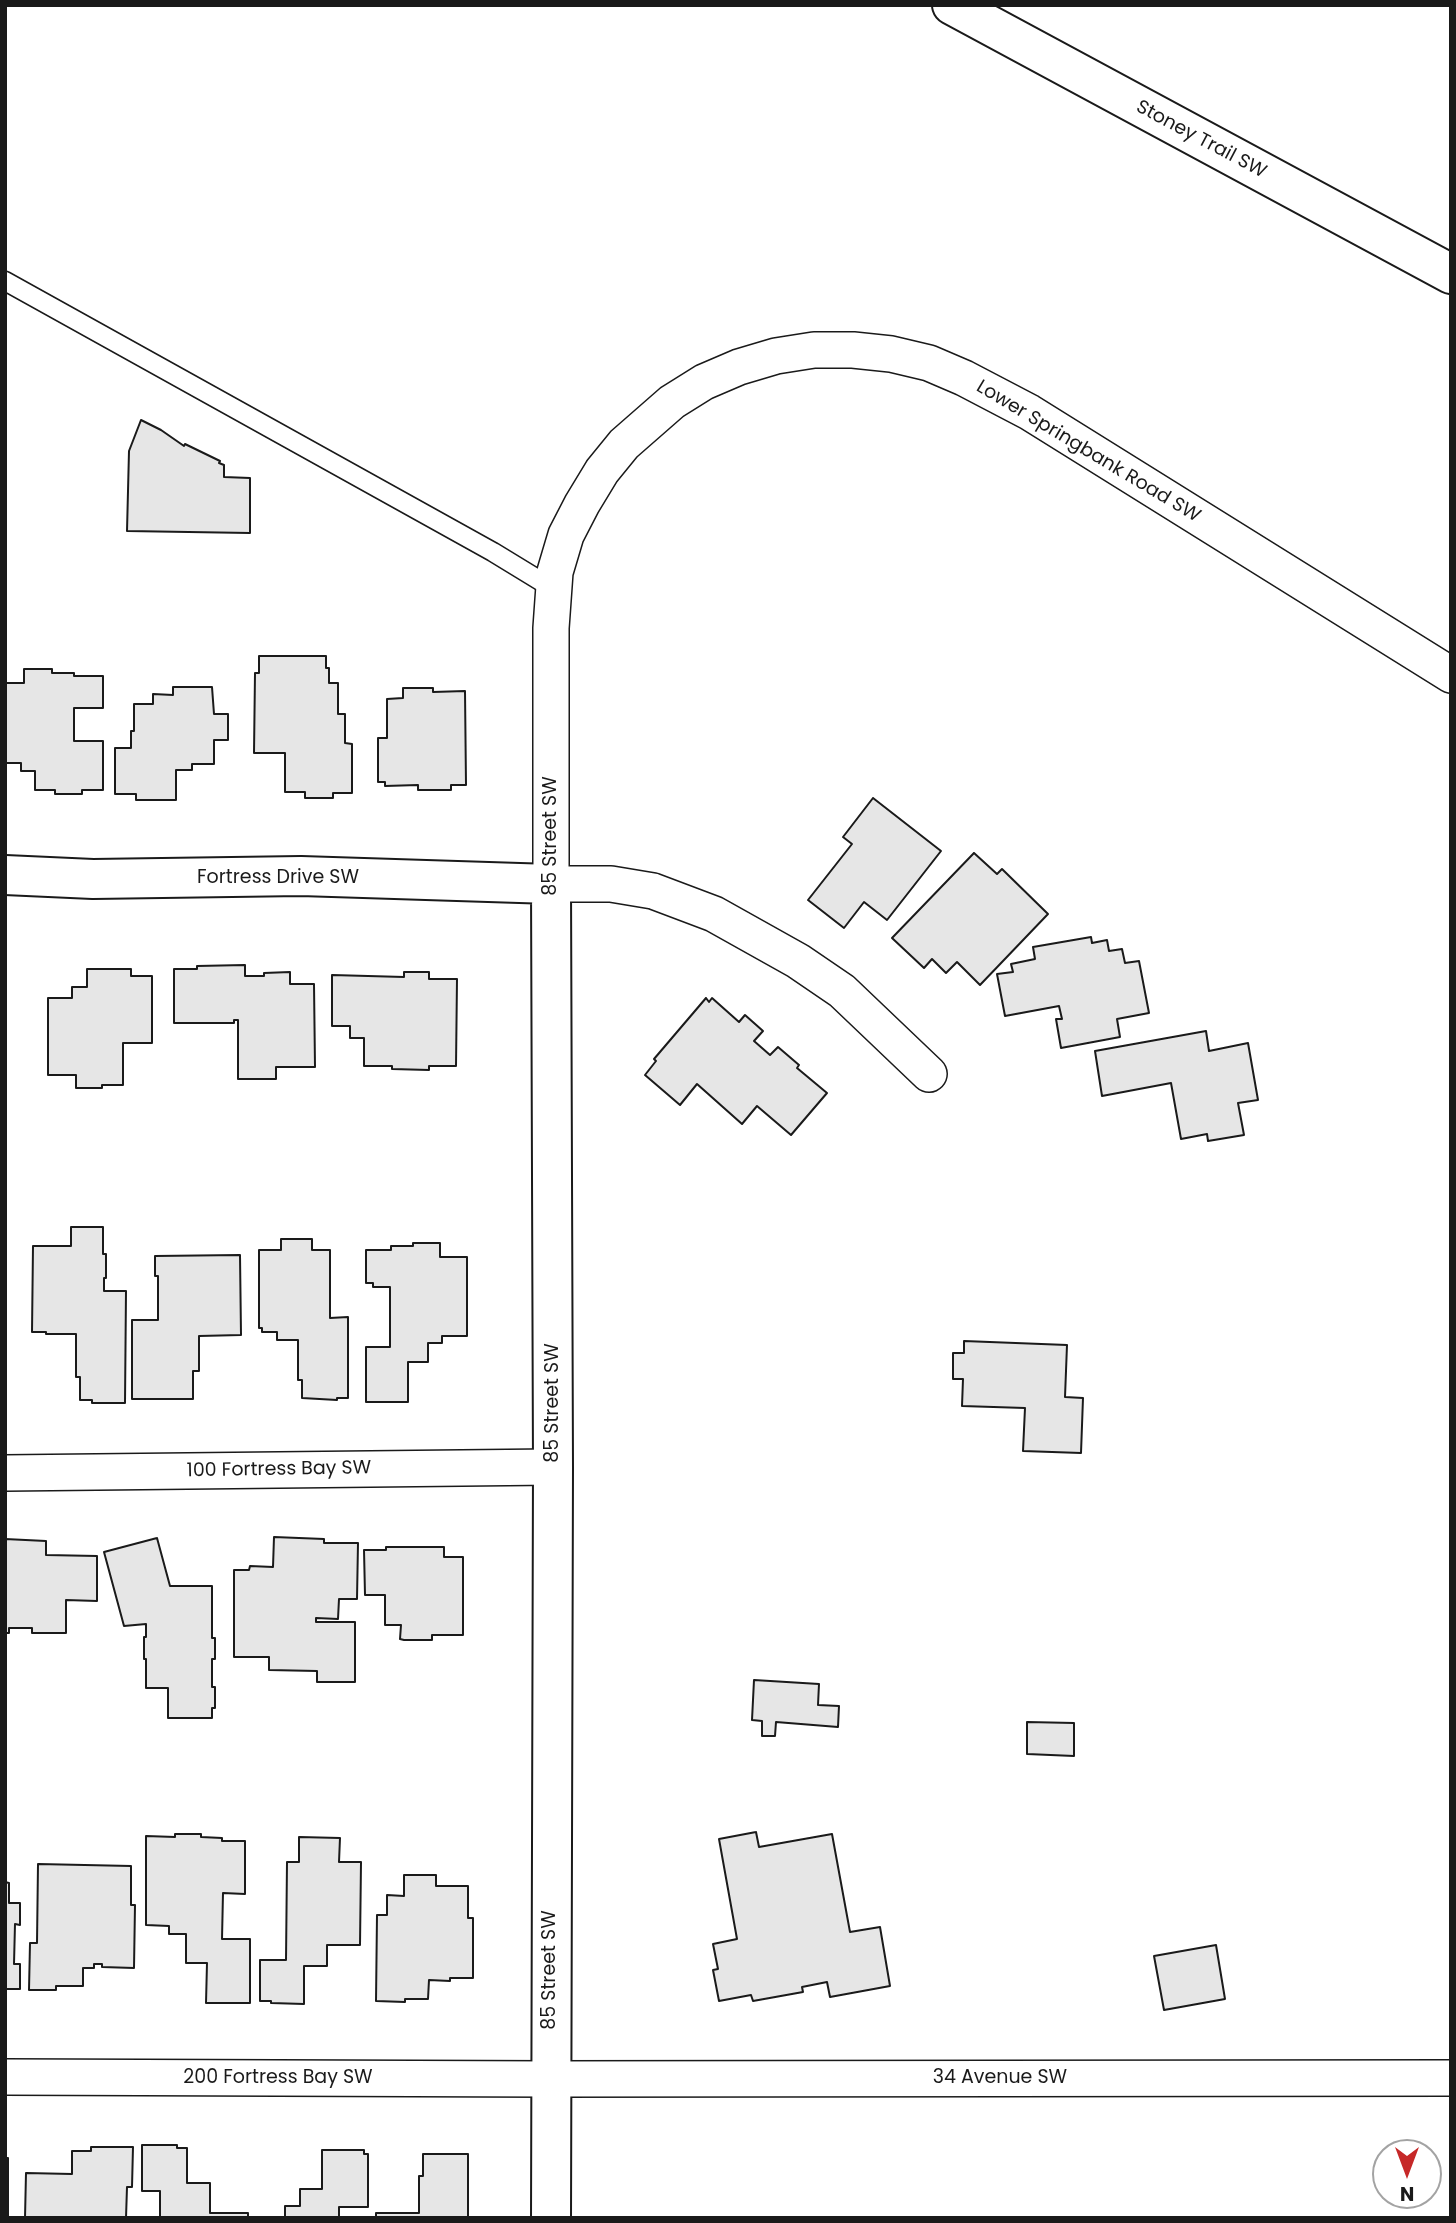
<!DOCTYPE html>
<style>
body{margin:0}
#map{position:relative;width:1456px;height:2223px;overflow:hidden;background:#fff;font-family:Poppins,sans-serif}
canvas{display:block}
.frame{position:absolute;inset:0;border:7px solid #1a1a1a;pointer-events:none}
.north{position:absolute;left:1372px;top:2139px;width:70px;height:70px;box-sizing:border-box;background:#fff;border:2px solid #a3a3a3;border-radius:50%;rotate:180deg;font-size:19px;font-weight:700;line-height:28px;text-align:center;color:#1a1a1a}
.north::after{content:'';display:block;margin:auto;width:24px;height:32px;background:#c62828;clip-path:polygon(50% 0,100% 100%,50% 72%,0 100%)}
</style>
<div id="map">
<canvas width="1456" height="2223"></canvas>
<div class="frame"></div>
<div class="north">N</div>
</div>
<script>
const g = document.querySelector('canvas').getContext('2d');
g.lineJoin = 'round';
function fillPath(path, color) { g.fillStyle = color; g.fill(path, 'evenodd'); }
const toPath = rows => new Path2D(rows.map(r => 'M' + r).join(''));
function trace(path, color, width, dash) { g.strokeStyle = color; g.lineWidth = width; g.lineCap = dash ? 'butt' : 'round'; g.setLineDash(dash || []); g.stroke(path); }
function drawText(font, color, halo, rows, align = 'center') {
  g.font = font + ' Poppins,sans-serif'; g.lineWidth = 5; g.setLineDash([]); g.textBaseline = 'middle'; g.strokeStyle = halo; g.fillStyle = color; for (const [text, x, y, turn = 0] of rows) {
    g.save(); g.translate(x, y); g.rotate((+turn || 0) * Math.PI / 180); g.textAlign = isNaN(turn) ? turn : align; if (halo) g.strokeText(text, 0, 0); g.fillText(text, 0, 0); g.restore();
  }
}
const building = toPath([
 [141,420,161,430,184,446,185,444,220,461,219,463,224,465,224,477,250,478,250,533,127,531,129,451,141,420],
 [259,656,326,656,326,668,329,668,329,683,338,683,338,714,345,714,345,743,352,744,352,793,333,793,333,798,305,798,305,792,285,792,285,753,254,753,255,673,259,673,259,656],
 [24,669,52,669,52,673,74,673,74,676,103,676,103,708,74,708,74,741,103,741,103,790,82,790,82,794,55,794,55,790,35,790,35,771,21,771,21,763,5,763,5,683,24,683,24,669],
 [173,687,212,687,214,714,228,714,228,740,214,740,214,764,192,764,192,770,176,770,176,800,136,800,136,794,115,794,115,748,131,748,131,731,134,731,134,704,153,704,153,694,173,695,173,687],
 [403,688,433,688,433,692,465,691,466,785,451,785,451,790,418,790,418,785,385,786,385,782,378,782,378,738,387,738,387,699,403,698,403,688],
 [873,798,941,851,887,920,864,902,844,928,808,900,852,844,843,837,873,798],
 [974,853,997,874,1002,869,1048,914,980,985,957,962,946,973,932,959,924,968,892,938,974,853],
 [1091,937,1092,943,1107,940,1109,951,1122,949,1125,963,1139,961,1149,1013,1117,1019,1120,1037,1061,1048,1056,1019,1062,1019,1059,1006,1005,1016,997,974,1013,972,1011,964,1035,959,1033,947,1091,937],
 [245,965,245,976,264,976,264,973,290,972,290,984,314,984,315,1067,276,1067,276,1079,238,1079,238,1020,234,1020,234,1023,174,1023,174,969,197,969,197,966,245,965],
 [87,969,131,969,131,976,152,976,152,1043,123,1043,123,1085,102,1085,102,1088,76,1088,76,1075,48,1075,48,998,72,998,72,987,87,987,87,969],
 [404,972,429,972,429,979,457,979,456,1066,429,1066,429,1070,392,1069,392,1066,364,1066,364,1038,350,1038,350,1026,332,1026,332,975,404,977,404,972],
 [706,998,709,1002,712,998,739,1022,745,1015,763,1031,754,1041,770,1055,778,1047,799,1065,797,1068,827,1093,791,1135,757,1106,742,1124,697,1084,680,1105,645,1075,656,1061,654,1059,706,998],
 [1206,1031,1209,1051,1248,1043,1258,1100,1238,1103,1244,1135,1208,1141,1207,1134,1181,1139,1171,1083,1102,1096,1095,1051,1206,1031],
 [71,1227,103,1227,103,1254,106,1254,106,1278,104,1278,104,1291,126,1291,125,1403,92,1403,92,1400,80,1400,80,1377,76,1377,76,1334,46,1334,46,1332,32,1332,33,1246,71,1246,71,1227],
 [281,1239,312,1239,312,1250,330,1250,330,1318,348,1317,348,1398,337,1398,337,1400,302,1398,302,1380,298,1380,298,1340,277,1340,277,1332,262,1332,262,1328,259,1328,259,1250,281,1250,281,1239],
 [413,1243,440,1243,440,1257,467,1257,467,1336,442,1336,442,1343,428,1343,428,1362,408,1362,408,1402,366,1402,366,1347,390,1347,390,1287,373,1287,373,1283,366,1283,366,1250,391,1250,391,1246,413,1246,413,1243],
 [240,1255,241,1335,199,1336,199,1371,193,1371,193,1399,132,1399,132,1320,158,1320,158,1276,155,1276,155,1256,240,1255],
 [964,1341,1067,1345,1065,1397,1083,1398,1081,1453,1023,1451,1025,1408,962,1406,963,1379,953,1379,953,1353,964,1353,964,1341],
 [274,1537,324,1539,324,1543,358,1543,357,1599,339,1599,338,1619,316,1618,316,1622,355,1622,355,1682,317,1682,317,1671,269,1670,269,1657,234,1657,234,1570,249,1570,250,1566,273,1567,274,1537],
 [157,1538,170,1586,212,1586,212,1638,215,1638,215,1659,212,1659,212,1687,215,1687,215,1708,212,1708,212,1718,168,1718,168,1688,146,1688,146,1659,144,1659,144,1637,146,1637,146,1624,124,1626,104,1552,157,1538],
 [5,1539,46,1541,46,1555,97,1556,97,1601,66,1600,66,1633,32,1633,32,1628,9,1628,9,1633,5,1633,5,1539],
 [386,1547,444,1547,444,1557,463,1557,463,1635,432,1635,432,1640,404,1640,400,1639,401,1625,385,1625,385,1595,365,1595,364,1550,386,1550,386,1547],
 [754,1680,819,1684,818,1705,839,1706,838,1727,776,1722,775,1736,762,1736,762,1721,752,1720,754,1680],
 [1027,1722,1074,1723,1074,1756,1027,1754,1027,1722],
 [756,1832,759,1847,832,1834,850,1932,880,1927,890,1986,830,1997,827,1982,802,1987,803,1992,753,2001,751,1995,719,2001,713,1970,718,1969,713,1944,737,1939,719,1839,756,1832],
 [175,1834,201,1834,201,1837,222,1838,222,1841,245,1841,245,1894,223,1893,222,1939,250,1939,250,2003,206,2003,207,1963,186,1963,186,1934,169,1934,169,1926,146,1925,146,1836,175,1837,175,1834],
 [299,1837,340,1838,339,1862,361,1862,360,1945,327,1945,327,1966,304,1966,304,2004,271,2003,271,2001,260,2001,260,1960,286,1960,287,1862,299,1862,299,1837],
 [38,1864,131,1866,131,1905,135,1905,134,1968,102,1967,102,1964,94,1964,94,1968,83,1968,83,1986,56,1986,56,1990,29,1990,30,1943,37,1943,38,1864],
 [404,1875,436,1875,436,1886,468,1886,468,1918,473,1918,473,1978,450,1978,450,1981,429,1980,428,1999,405,1999,405,2002,376,2001,377,1915,387,1915,387,1895,404,1896,404,1875],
 [5,1882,9,1883,9,1903,20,1903,20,1925,15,1924,14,1964,20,1964,20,1989,5,1989,5,1882],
 [1216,1945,1225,1999,1164,2010,1154,1956,1216,1945],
 [142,2145,177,2145,177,2148,187,2148,187,2183,210,2183,210,2213,248,2213,248,2218,160,2218,160,2191,142,2191,142,2145],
 [91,2147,133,2147,132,2187,127,2187,126,2218,25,2218,26,2173,72,2174,72,2151,91,2151,91,2147],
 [322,2150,364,2150,364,2154,368,2154,368,2207,339,2207,339,2218,261,2218,285,2217,285,2206,300,2206,300,2189,322,2189,322,2150],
 [423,2154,468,2154,468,2218,376,2218,376,2213,419,2213,419,2176,423,2176,423,2154],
 [5,2158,8,2158,8,2218,5,2218,5,2158]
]);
const service = toPath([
 [5,281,493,552,552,588]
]);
const minor = toPath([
 [929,1074,842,991,798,961,714,914,653,891,611,884,551,884,551,628,555,572,566,535,582,504,602,471,624,444,672,402,704,382,739,367,776,356,814,350,853,350,891,354,929,363,964,378,1029,412,1451,675],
 [5,1473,553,1467],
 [5,2077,550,2079,1451,2078]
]);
const tertiary = toPath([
 [5,875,93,879,301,876,551,884,553,1467,551,2218]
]);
const motorway = toPath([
 [952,5,1451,274]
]);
const streetNames = [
 ["Stoney Trail SW",1201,140,28],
 ["Lower Springbank Road SW",1088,452,31],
 ["85 Street SW",551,836,-90],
 ["Fortress Drive SW",278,878],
 ["85 Street SW",553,1403,-90],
 ["100 Fortress Bay SW",279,1470,-1],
 ["85 Street SW",550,1970,-90],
 ["200 Fortress Bay SW",278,2078],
 ["34 Avenue SW",1000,2078]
];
fillPath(building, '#e6e6e6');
trace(building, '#1a1a1a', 2);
trace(service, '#1a1a1a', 21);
trace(minor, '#1a1a1a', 38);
trace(tertiary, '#1a1a1a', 42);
trace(motorway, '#1a1a1a', 42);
trace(service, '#fff', 18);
trace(minor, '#fff', 35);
trace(tertiary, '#fff', 38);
trace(motorway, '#fff', 38);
drawText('19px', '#1a1a1a', '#fff', streetNames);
</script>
